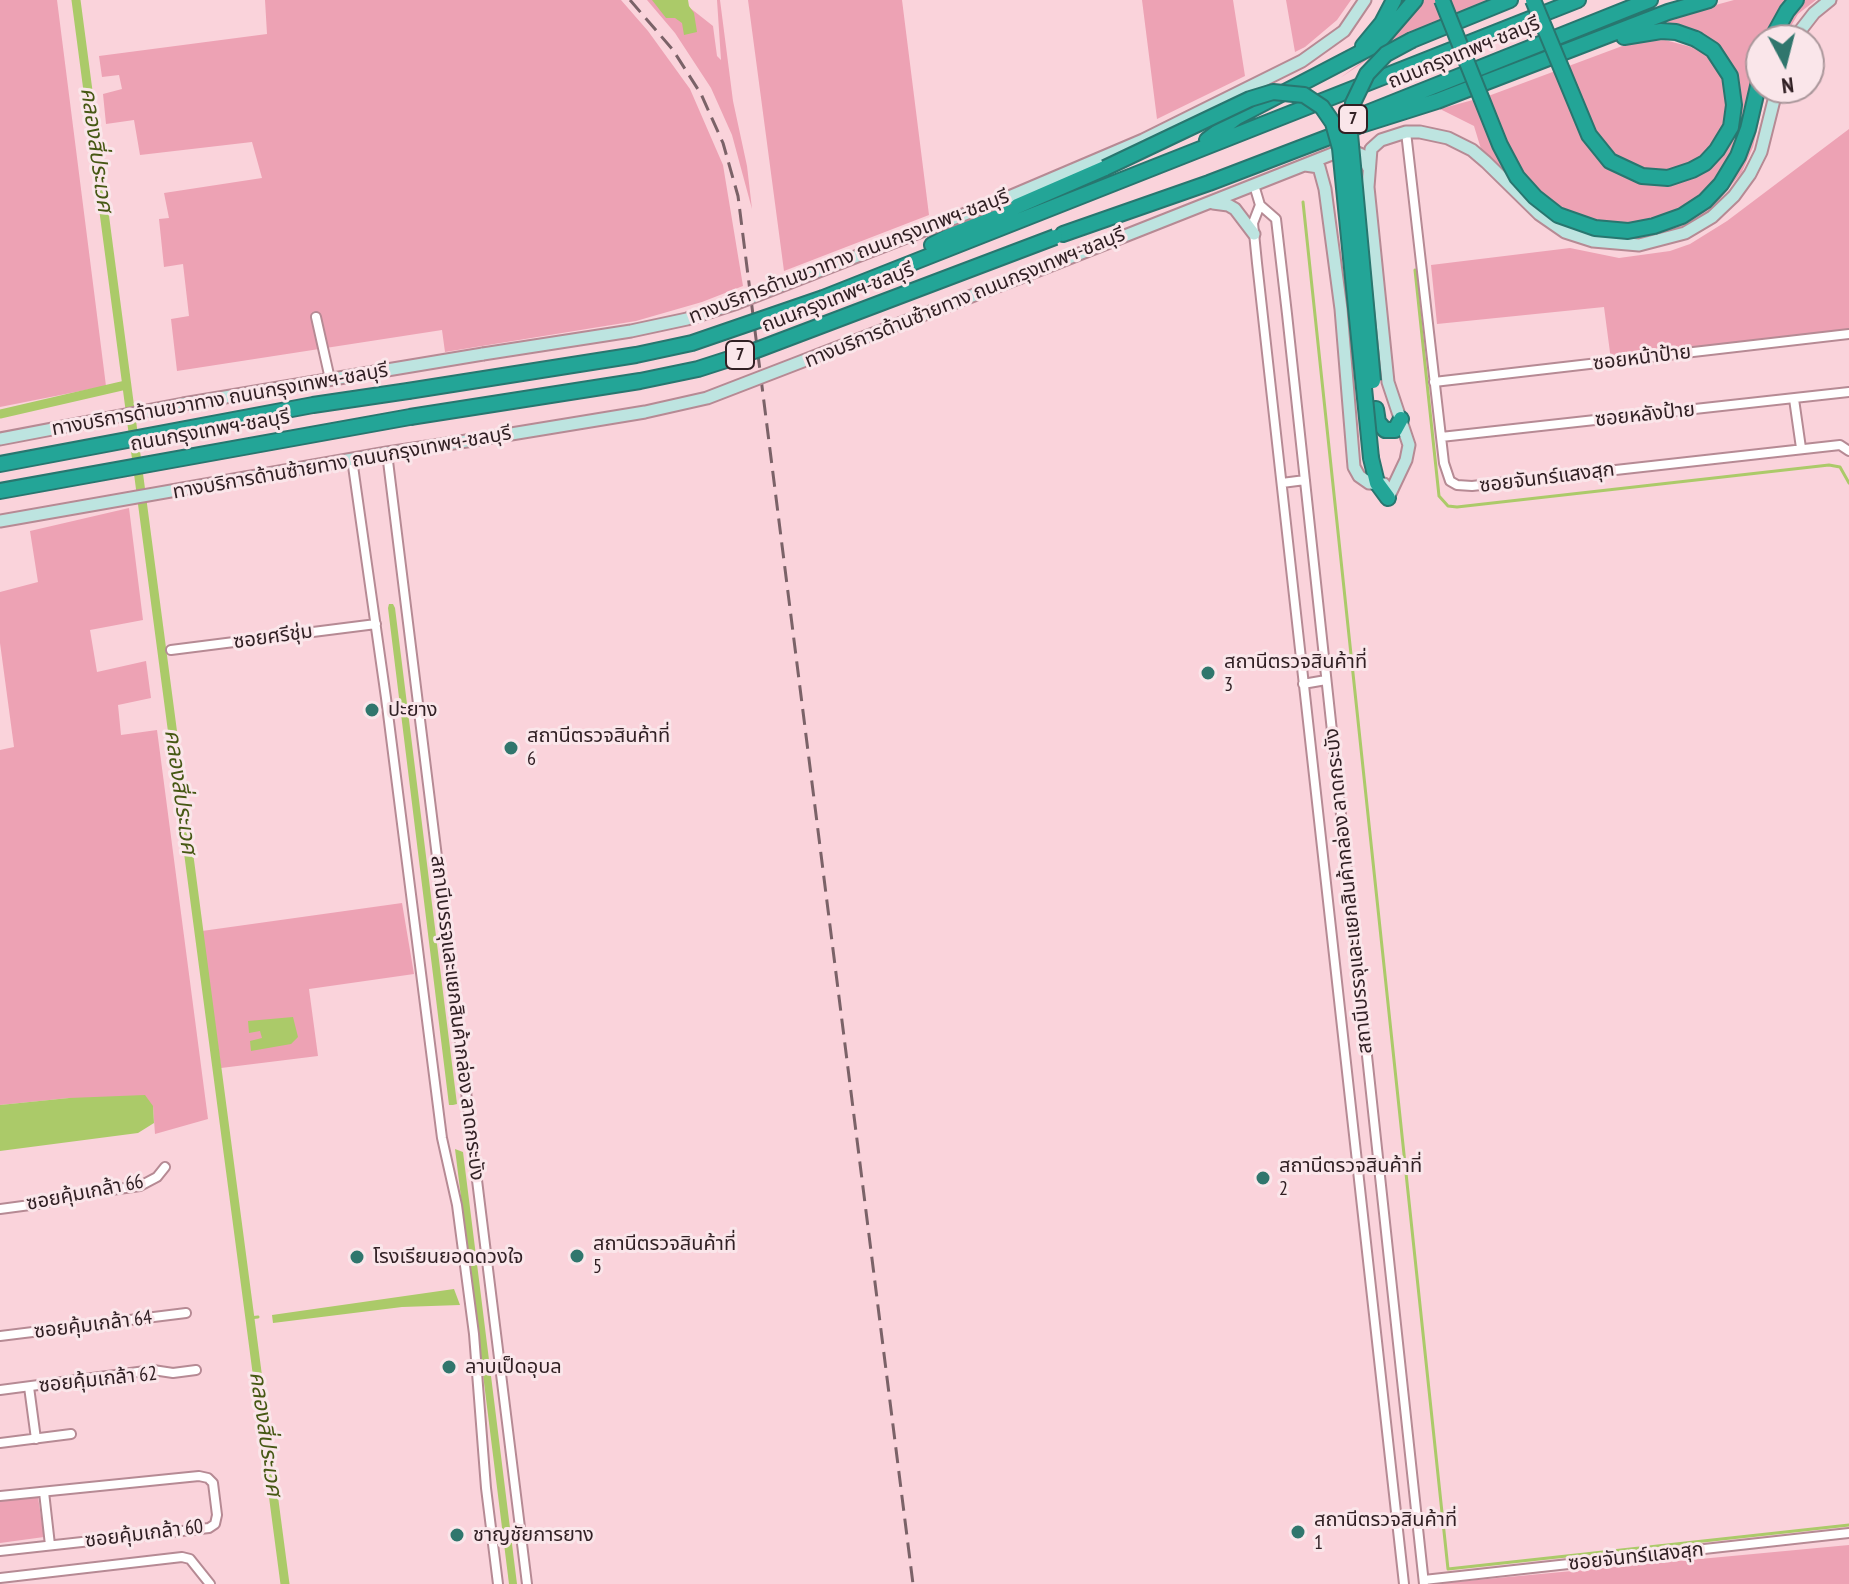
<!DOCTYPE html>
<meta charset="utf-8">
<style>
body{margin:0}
#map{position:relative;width:1849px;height:1584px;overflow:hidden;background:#fad3db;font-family:"PT Sans Narrow",sans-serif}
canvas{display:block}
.north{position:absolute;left:1745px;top:24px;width:80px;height:80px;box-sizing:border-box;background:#fae6ea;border:2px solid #aa979b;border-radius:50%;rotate:173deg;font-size:22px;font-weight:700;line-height:32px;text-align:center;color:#312024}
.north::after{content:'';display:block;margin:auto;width:28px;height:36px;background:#30766d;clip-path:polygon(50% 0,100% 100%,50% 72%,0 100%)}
</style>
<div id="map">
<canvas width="1849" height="1584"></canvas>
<div class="north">N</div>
</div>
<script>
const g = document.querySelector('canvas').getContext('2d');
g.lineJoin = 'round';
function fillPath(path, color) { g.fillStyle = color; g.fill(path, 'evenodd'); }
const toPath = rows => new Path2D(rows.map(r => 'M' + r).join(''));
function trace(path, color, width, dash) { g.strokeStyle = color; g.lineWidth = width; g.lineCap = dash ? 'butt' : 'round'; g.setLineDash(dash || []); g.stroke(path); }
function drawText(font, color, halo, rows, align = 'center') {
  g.font = font + ' "PT Sans Narrow","Noto Sans Thai",sans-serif'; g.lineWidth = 6; g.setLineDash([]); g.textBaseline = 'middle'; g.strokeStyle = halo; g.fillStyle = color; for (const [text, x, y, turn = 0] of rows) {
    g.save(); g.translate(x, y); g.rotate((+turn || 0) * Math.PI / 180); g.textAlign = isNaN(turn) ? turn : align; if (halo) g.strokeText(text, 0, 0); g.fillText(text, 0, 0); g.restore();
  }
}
const green = toPath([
 [0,0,57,0,106,386,0,407],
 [265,0,621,0,648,31,690,89,723,165,743,286,702,302,636,321,445,352,442,330,177,371,171,319,189,316,183,264,164,267,159,219,169,218,164,193,262,178,252,142,140,155,134,120,106,124,103,94,122,89,119,75,102,77,99,56,267,34],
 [647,0,680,0,713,26,717,56,721,60,717,0,720,0,733,101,747,166,752,209,732,135,711,88,675,33],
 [748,0,902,0,929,215,784,271],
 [1142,0,1233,0,1245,76,1157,119],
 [1286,0,1351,0,1337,20,1305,47,1295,52],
 [1424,0,1492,0,1409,32,1340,78,1374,53,1402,27],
 [1734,0,1816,0,1798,14,1783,40,1761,40,1761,88,1767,88,1753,147,1742,172,1714,207,1696,220,1676,229,1632,239,1590,236,1557,222,1481,149,1474,126,1440,109,1491,95,1633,42,1665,40,1691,47,1699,32,1685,26,1657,21],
 [1849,129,1849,331,1611,360,1604,307,1437,324,1431,265,1570,248,1619,258,1670,251,1690,244,1727,221],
 [129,508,143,620,90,630,97,672,146,661,151,698,118,705,121,735,157,730,208,1119,155,1134,153,1106,69,1098,0,1105,0,750,14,747,0,643,0,592,38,582,30,531],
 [402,903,414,974,309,989,318,1056,221,1068,202,931],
 [38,1497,44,1537,0,1543,0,1501],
 [1849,1545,1849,1584,1434,1584]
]);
const water = toPath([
 [652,0,688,0,689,6,694,13,697,32,684,35,682,23,675,18,666,18],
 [389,604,393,604,395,608,457,1104,453,1105,449,1105,388,608],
 [293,1017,298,1037,291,1044,251,1051,250,1041,262,1038,260,1031,249,1033,248,1021],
 [145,1095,153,1106,154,1123,138,1133,0,1151,0,1105,69,1098],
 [455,1149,463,1152,517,1584,509,1584],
 [454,1289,460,1305,402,1307,273,1323,272,1315]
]);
const stream = toPath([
 [1303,202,1448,1569,1849,1525],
 [1415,270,1439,496,1448,506,1457,507,1829,465,1840,467,1849,483],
 [249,1318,258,1317]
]);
const canal = toPath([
 [76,0,285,1584],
 [0,414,126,385]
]);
const street = toPath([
 [1406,132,1444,463,1450,481,1457,485,1472,486,1840,445,1849,451],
 [1254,185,1260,205,1253,223,1257,263,1404,1584],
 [1260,205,1276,219,1287,314,1424,1584],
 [316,317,330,379],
 [1434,382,1849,334],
 [1794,399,1801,448],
 [1441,437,1849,392],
 [387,453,527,1584],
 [352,459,386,698,442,1138,457,1205,474,1334,486,1488,498,1584],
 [1282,483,1305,480],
 [171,650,376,624],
 [1303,684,1326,680],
 [0,1209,45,1203,61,1197,140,1186,157,1177,165,1167],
 [0,1336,186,1313],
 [29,1387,36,1439],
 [0,1390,153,1370,173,1373,196,1370],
 [0,1443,71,1434],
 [44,1492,50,1545],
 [0,1496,199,1476,208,1478,213,1483,217,1515,215,1524,209,1528,0,1551],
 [0,1578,182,1557,190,1559,210,1584],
 [1424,1580,1849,1533]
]);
const secondary = toPath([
 [1793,40,1814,13,1830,0],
 [1305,165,1319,167,1325,189,1341,309,1354,467,1359,476,1369,483,1384,484],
 [1009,197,1143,140,1302,61,1344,31,1365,0],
 [1213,203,1228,205,1235,209,1254,234],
 [1021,277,1332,154,1355,152,1362,155,1368,167],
 [0,439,183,404,483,354],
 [1388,498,1406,460,1409,445,1388,382,1368,187,1371,149,1381,140,1406,132,1420,132,1448,138,1472,150,1486,162,1539,214,1565,232,1593,241,1639,245,1685,233,1712,217,1734,196,1750,174,1761,152,1777,88],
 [0,521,387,453,493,437]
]);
const highway = toPath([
 [1624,37,1661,31,1676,32,1696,39],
 [1412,40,1510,0],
 [1771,40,1787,11,1796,0],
 [1363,46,1382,23,1394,0],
 [1357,117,1650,0],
 [1207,140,1237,117,1377,44,1415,0],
 [1063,234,1209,183,1358,126,1437,101,1668,12,1709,0],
 [932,245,953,234,1105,168],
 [823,298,1578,0],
 [1376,409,1378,422,1385,430,1395,430,1401,419],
 [1371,458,1377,483,1388,498],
 [0,464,313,405,408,391],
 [0,491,410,417]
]);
const rail = toPath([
 [630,0,673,50,701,94,723,143,738,196,913,1584]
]);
const secondaryBridge = toPath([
 [483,354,631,331,687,319,737,303,1009,197],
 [493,437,645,412,707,398,1021,277]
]);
const highwayBridge = toPath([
 [1442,0,1500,145,1517,177,1535,197,1558,215,1595,228,1628,231,1654,226,1682,216,1705,201,1721,184,1738,156,1748,129,1761,73],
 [1533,0,1589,135,1610,161,1642,176,1668,178,1692,170,1705,163,1717,150,1731,127,1734,105,1730,76,1713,50,1696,39],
 [1105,168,1250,99,1273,92,1304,95,1322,107,1333,123,1340,148,1371,458],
 [1373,381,1350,134,1353,103,1367,74,1386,54,1412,40],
 [408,391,636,355,692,343,823,298],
 [410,417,640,381,698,369,754,351,1055,237]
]);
const markers = [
 [1208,673,8,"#30766d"],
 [372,710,8,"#30766d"],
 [511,748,8,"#30766d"],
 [1263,1178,8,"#30766d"],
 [577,1256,8,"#30766d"],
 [357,1257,8,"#30766d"],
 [449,1367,8,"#30766d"],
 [1298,1532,8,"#30766d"],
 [457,1535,8,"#30766d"]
];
const shields = [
 [1353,119,28],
 [740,355,28]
];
const shieldNames = [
 ["7",1353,119],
 ["7",740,355]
];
const streetNames = [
 ["ถนนกรุงเทพฯ-ชลบุรี",1464,53,-22],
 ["ทางบริการด้านขวาทาง ถนนกรุงเทพฯ-ชลบุรี",849,257,-21],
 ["ถนนกรุงเทพฯ-ชลบุรี",838,298,-21],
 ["ทางบริการด้านซ้ายทาง ถนนกรุงเทพฯ-ชลบุรี",965,298,-22],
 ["ซอยหน้าป้าย",1642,358,-7],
 ["ทางบริการด้านขวาทาง ถนนกรุงเทพฯ-ชลบุรี",220,400,-10],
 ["ซอยหลังป้าย",1645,415,-6],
 ["ถนนกรุงเทพฯ-ชลบุรี",210,431,-10],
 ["ทางบริการด้านซ้ายทาง ถนนกรุงเทพฯ-ชลบุรี",342,463,-10],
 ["ซอยจันทร์แสงสุก",1547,478,-7],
 ["ซอยศรีชุ่ม",273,637,-8],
 ["สถานีบรรจุและแยกสินค้ากล่อง ลาดกระบัง",1349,891,-96],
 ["สถานีบรรจุและแยกสินค้ากล่อง ลาดกระบัง",457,1018,83],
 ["ซอยคุ้มเกล้า 66",85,1193,-11],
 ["ซอยคุ้มเกล้า 64",93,1325,-7],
 ["ซอยคุ้มเกล้า 62",98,1380,-6],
 ["ซอยคุ้มเกล้า 60",144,1534,-7],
 ["ซอยจันทร์แสงสุก",1636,1557,-6]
];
const poiNames = [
 ["สถานีตรวจสินค้าที่",1224,662],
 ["3",1224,685],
 ["ปะยาง",388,710],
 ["สถานีตรวจสินค้าที่",527,736],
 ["6",527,759],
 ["สถานีตรวจสินค้าที่",1279,1166],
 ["2",1279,1189],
 ["สถานีตรวจสินค้าที่",593,1244],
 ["5",593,1267],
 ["โรงเรียนยอดดวงใจ",373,1257],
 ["ลาบเป็ดอุบล",465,1367],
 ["สถานีตรวจสินค้าที่",1314,1520],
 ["1",1314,1543],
 ["ชาญชัยการยาง",473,1535]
];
const waterNames = [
 ["คลองสี่ประเวศ",96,150,82],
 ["คลองสี่ประเวศ",180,792,82],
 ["คลองสี่ประเวศ",265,1434,82]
];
fillPath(green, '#eda2b4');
fillPath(water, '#abca69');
trace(stream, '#abca69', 3);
trace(canal, '#abca69', 9);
trace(street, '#b68a94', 12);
trace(secondary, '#b68a94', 15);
trace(highway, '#28766f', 18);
trace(street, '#fff', 8);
trace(secondary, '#bde4e0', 11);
trace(highway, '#23a597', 14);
trace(rail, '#7b6268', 3, [16, 8]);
trace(secondaryBridge, '#b68a94', 15, []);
trace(highwayBridge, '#28766f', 18, []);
trace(secondaryBridge, '#bde4e0', 11);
trace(highwayBridge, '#23a597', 14);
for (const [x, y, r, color] of markers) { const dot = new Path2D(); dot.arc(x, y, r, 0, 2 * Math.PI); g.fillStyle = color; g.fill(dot); trace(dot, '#fae6ea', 3); }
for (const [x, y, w] of shields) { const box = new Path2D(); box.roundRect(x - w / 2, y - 14, w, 28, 6); g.fillStyle = '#fae6ea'; g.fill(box); trace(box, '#312024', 2); }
drawText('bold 18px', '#312024', null, shieldNames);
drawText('20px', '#312024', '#fae6ea', streetNames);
drawText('20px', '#312024', '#fae6ea', poiNames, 'left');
drawText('italic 22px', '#465814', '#fae6ea', waterNames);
</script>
